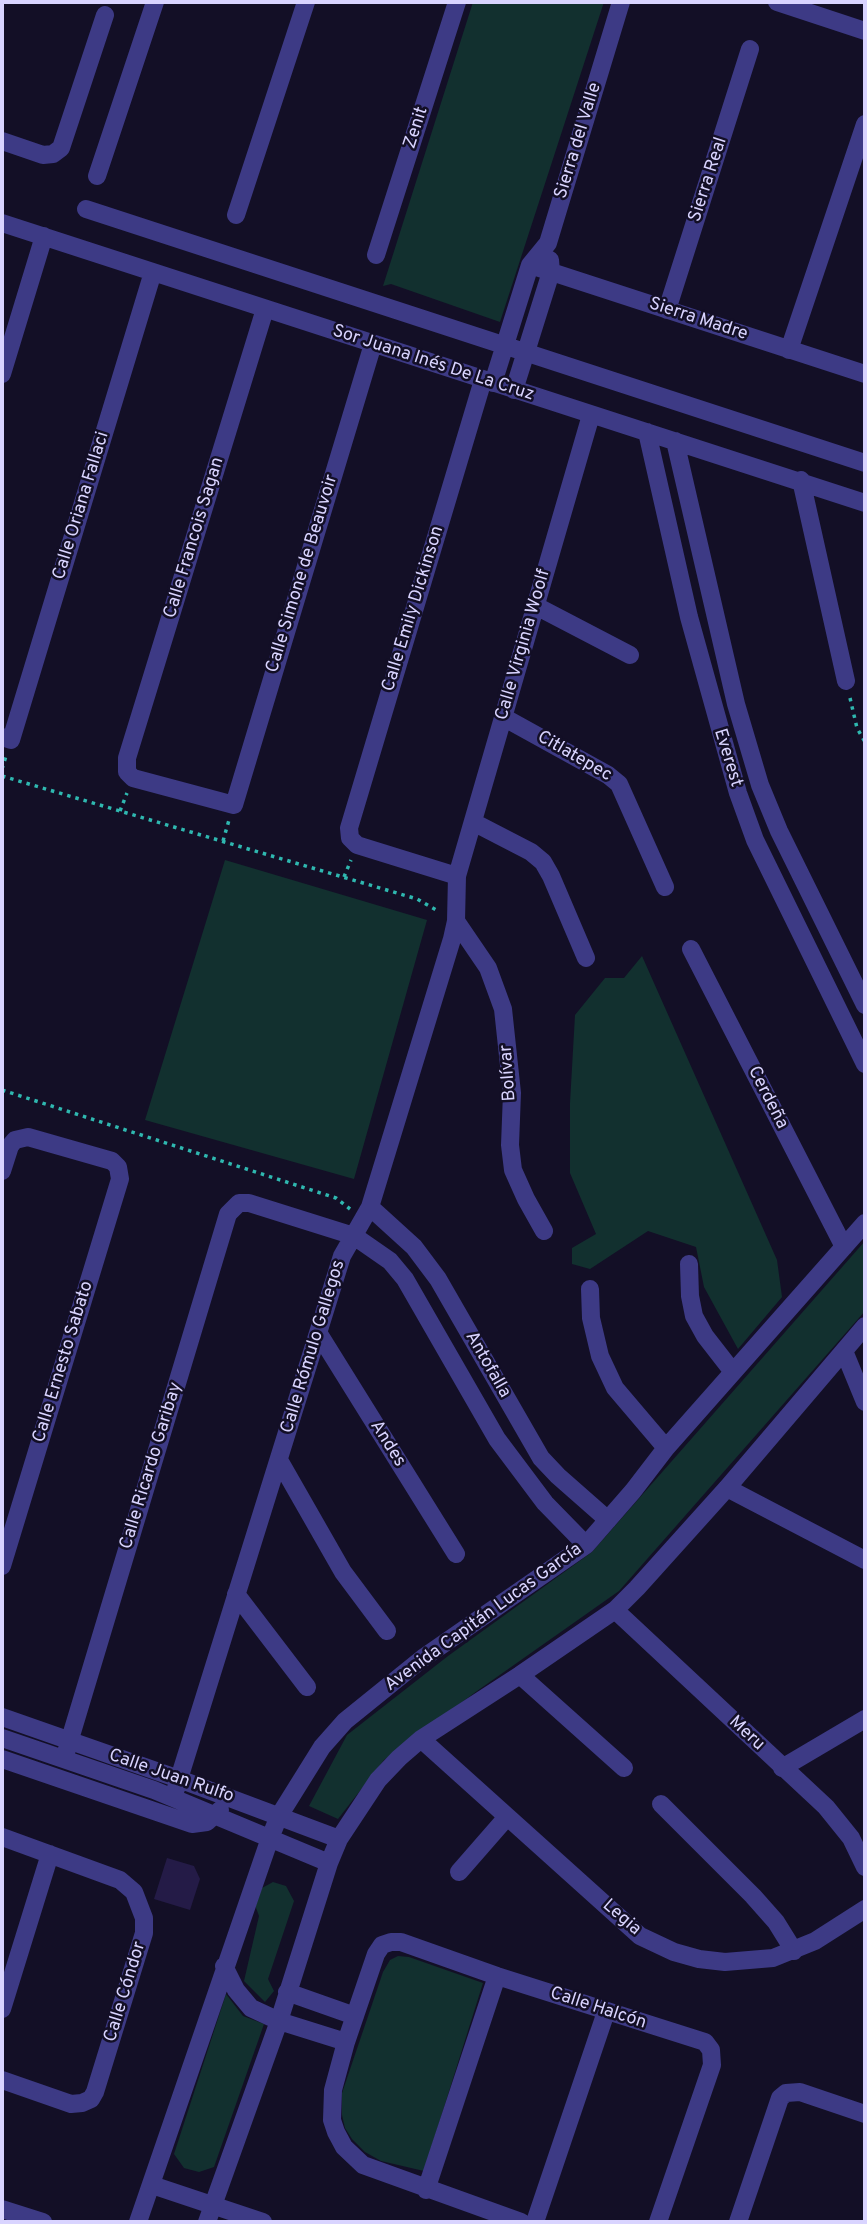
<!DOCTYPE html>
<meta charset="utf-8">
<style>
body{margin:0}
#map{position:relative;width:867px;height:2224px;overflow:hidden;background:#130f26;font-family:Overpass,sans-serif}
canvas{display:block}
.frame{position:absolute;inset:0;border:4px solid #d9d4ff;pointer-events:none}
</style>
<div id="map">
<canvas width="867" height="2224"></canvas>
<div class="frame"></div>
</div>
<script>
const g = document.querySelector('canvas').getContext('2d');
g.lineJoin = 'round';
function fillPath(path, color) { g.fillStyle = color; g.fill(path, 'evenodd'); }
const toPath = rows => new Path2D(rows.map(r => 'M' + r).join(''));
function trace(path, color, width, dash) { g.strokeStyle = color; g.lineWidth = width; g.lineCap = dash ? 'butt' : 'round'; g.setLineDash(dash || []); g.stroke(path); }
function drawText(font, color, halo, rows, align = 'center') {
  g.font = font + ' Overpass,sans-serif'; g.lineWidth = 5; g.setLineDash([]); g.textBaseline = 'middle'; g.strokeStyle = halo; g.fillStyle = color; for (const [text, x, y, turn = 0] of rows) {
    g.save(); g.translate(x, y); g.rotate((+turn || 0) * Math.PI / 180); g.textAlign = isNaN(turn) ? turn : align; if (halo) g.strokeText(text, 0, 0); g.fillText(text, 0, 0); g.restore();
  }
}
const green = toPath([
 [473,2,604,2,500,322,391,284,383,286],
 [225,860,427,920,354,1179,145,1120],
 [642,956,777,1260,782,1297,738,1349,704,1287,696,1247,648,1231,590,1269,572,1264,572,1248,596,1234,570,1173,570,1103,575,1015,605,978,624,978],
 [865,1241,865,1311,619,1591,477,1691,384,1760,338,1819,309,1806,347,1735,448,1656,592,1552],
 [273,1882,286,1886,294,1901,268,1979,274,1991,265,2002,244,1981,259,1916,255,1905,262,1888],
 [398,1956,409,1957,483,1983,424,2171,381,2161,365,2152,352,2139,345,2128,342,2115,342,2093,383,1972,390,1960],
 [226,1994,243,2016,264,2024,214,2167,199,2172,184,2168,174,2154]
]);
const building = toPath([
 [167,1858,194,1866,200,1879,190,1910,154,1899]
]);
const path = toPath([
 [850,698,857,728,865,742],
 [2,769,6,756],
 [2,776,417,899,438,911],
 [120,811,127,793],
 [223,841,229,820],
 [344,877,351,860],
 [2,1090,336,1198,350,1209]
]);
const minor = toPath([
 [777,2,865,31],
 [2,141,43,155,53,154,61,148,105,15],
 [97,176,155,2],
 [86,209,865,463],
 [236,215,306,2],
 [2,223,865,503],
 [376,255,457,2],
 [530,265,865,374],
 [265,309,127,758,127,772,133,778,234,805,373,344],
 [667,310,750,49],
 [789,350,865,124],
 [2,374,44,236],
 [493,383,530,265,548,243,621,2],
 [514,390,551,272,550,260],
 [647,432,689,617,738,793,755,840,865,1064],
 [675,441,736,704,760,785,779,831,865,1005],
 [801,480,846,681],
 [536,606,630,655],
 [503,717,608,775,619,784,665,887],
 [2,737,11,740,153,272],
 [473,822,531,852,543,862,551,876,586,958],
 [457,876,357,845,350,838,349,828,483,380],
 [456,921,488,968,503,1009,512,1093,510,1145,513,1170,526,1199,544,1231],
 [691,949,844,1247],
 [2,1171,10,1146,15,1140,28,1137,112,1161,118,1167,120,1179,2,1566],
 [370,1207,414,1247,438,1279,541,1458,558,1476,608,1520],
 [689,1264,690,1296,694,1316,705,1336,733,1372],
 [590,1289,591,1318,600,1356,615,1388,666,1448],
 [319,1334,456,1554],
 [844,1351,865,1402],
 [279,1460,343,1572,387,1631],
 [727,1488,865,1560],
 [236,1594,307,1687],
 [615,1610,826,1807,851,1838,865,1867],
 [520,1675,624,1768],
 [2,1717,179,1779,339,1839],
 [2,1738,154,1790,329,1863],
 [421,1739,640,1936,674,1952,699,1959,725,1962,773,1958,815,1941,865,1909],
 [2,1759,192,1824,207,1822,220,1810],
 [64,1759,228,1214,239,1203,249,1203,354,1236,390,1261,405,1279,497,1439,545,1503,586,1545],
 [782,1768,865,1719],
 [173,1798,342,1256,370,1207,452,939,456,921,457,876,591,415],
 [661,1804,753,1896,776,1922,794,1951],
 [2,1837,120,1880,134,1892,144,1918,144,1933,95,2092,91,2099,82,2103,71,2104,2,2080],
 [459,1872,507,1817],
 [224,1966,236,1990,251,2008,279,2021,346,2042],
 [287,1992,355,2016],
 [2,2009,50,1854],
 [152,2185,263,2222],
 [426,2190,497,1976],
 [2,2209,43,2222],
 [138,2222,270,1838,279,1816,322,1747,345,1721,423,1658,586,1545,633,1491,666,1448,865,1223],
 [207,2222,279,2021,329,1863,339,1839,378,1780,399,1758,421,1739,520,1675,615,1610,637,1588,727,1488,865,1326],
 [521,2222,363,2165,344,2147,336,2132,332,2120,333,2090,346,2042,376,1954,382,1945,391,1942,401,1942,497,1976,705,2042,711,2050,712,2065,658,2222],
 [535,2222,606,2012],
 [738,2222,780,2098,786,2093,800,2092,865,2114]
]);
const streetNames = [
 ["Zenit",417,128,-72],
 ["Sierra del Valle",579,141,-73],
 ["Sierra Real",709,180,-72],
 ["Sierra Madre",698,320,18],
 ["Sor Juana Inés De La Cruz",433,364,18],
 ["Calle Oriana Fallaci",82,506,-73],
 ["Calle Francois Sagan",195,538,-73],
 ["Calle Simone de Beauvoir",303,574,-73],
 ["Calle Emily Dickinson",414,609,-73],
 ["Calle Virginia Woolf",524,645,-74],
 ["Citlatepec",574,757,30],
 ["Everest",727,758,73],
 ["Bolívar",509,1073,-94],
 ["Cerdeña",767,1098,63],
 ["Calle Rómulo Gallegos",314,1347,-73],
 ["Calle Ernesto Sabato",64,1362,-73],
 ["Antofalla",487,1365,60],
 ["Andes",387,1444,58],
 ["Calle Ricardo Garibay",152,1466,-73],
 ["Avenida Capitán Lucas García",484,1618,-36],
 ["Meru",746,1734,43],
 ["Calle Juan Rulfo",171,1777,19],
 ["Legia",621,1918,41],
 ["Calle Cóndor",126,1992,-73],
 ["Calle Halcón",598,2009,18]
];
fillPath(green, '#12302f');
fillPath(building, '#241b47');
trace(path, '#2fb8b0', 3.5, [3.5, 5]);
trace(minor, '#3d3a85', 18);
drawText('18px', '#d9d4ff', '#130f26', streetNames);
</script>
